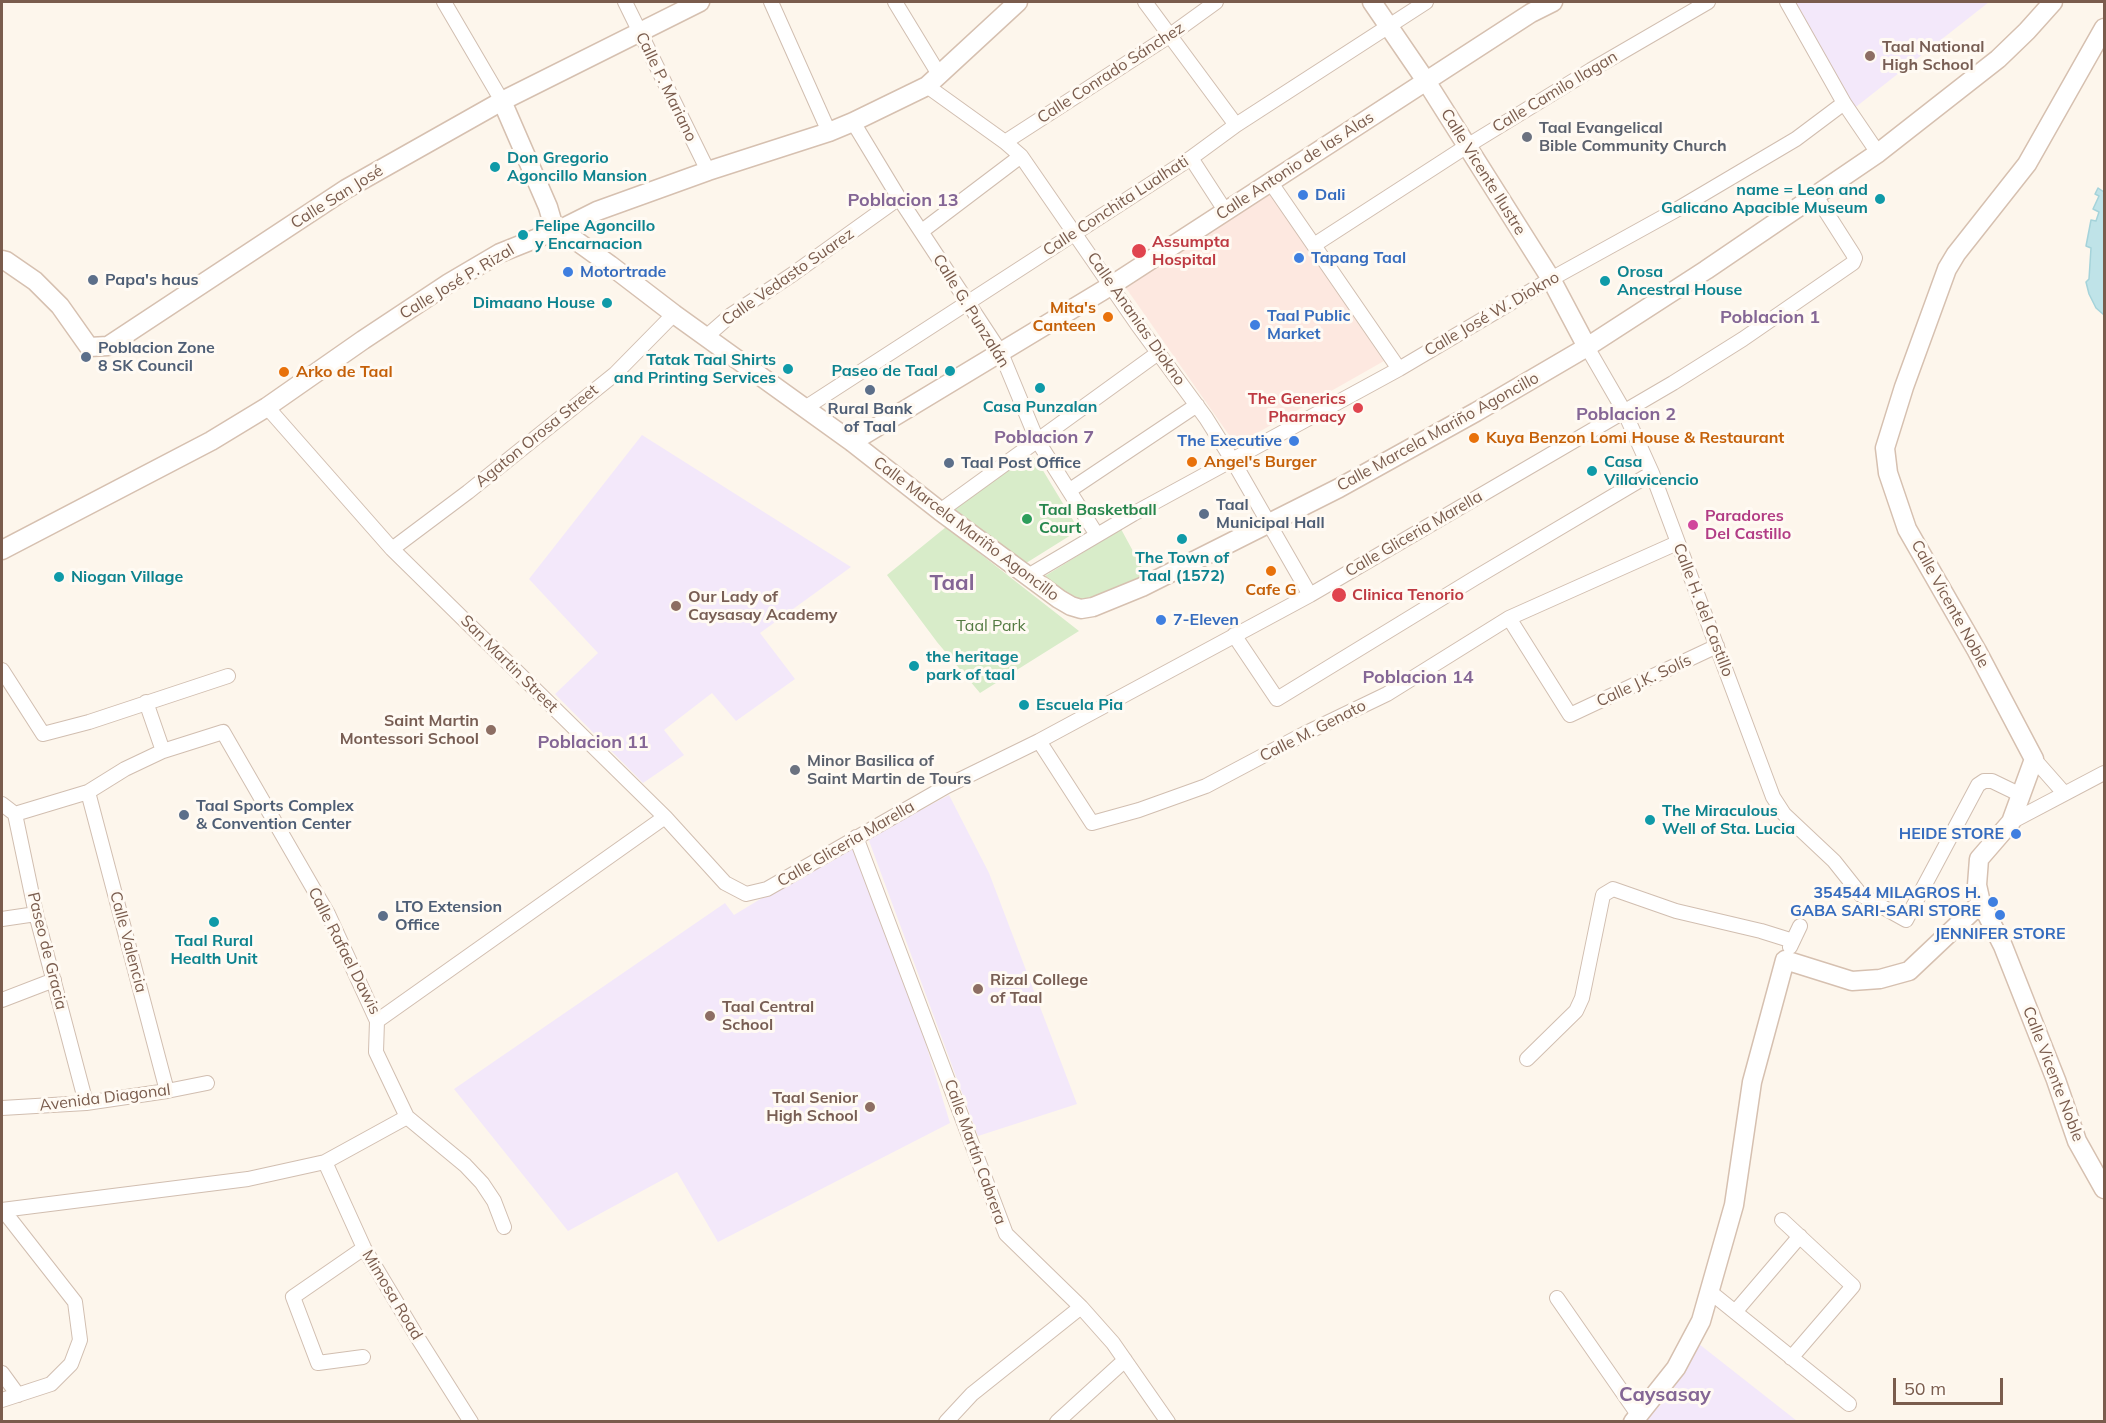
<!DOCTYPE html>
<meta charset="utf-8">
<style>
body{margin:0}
#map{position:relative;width:2106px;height:1423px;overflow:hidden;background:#fdf6ec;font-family:Mulish,sans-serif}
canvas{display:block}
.frame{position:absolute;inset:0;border:3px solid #7a5c4d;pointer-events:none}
.scale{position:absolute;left:1893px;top:1378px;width:110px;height:27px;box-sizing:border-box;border:3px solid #7a5c4d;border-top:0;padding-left:8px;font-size:18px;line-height:21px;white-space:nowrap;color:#7a5c4d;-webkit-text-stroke:4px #fffaf3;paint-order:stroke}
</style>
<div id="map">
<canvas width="2106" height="1423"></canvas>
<div class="frame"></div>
<div class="scale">50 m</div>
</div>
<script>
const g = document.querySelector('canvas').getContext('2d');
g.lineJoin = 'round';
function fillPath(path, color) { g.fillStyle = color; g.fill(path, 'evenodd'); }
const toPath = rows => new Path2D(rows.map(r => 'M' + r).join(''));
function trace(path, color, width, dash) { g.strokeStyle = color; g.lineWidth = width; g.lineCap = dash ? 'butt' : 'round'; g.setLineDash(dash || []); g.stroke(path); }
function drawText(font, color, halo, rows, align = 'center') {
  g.font = font + ' Mulish,sans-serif'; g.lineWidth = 6; g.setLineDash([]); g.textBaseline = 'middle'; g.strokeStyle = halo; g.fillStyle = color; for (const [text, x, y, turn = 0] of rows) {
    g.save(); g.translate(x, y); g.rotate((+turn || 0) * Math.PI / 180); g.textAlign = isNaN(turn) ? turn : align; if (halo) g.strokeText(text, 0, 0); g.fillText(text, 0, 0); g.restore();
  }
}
const commercial = toPath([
 [1269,193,1384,361,1236,445,1126,288]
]);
const education = toPath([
 [1788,2,1989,2,1852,110],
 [642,435,851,567,760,633,795,679,736,721,712,693,664,730,684,755,643,783,555,694,598,653,529,579],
 [949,795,989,873,1077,1104,978,1136,868,838],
 [856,841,895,943,950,1123,718,1242,677,1172,568,1231,454,1089,725,903,734,915],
 [1699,1344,1797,1421,1642,1422,1668,1398]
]);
const green = toPath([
 [1028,454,1036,459,1079,530,1023,565,948,510],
 [946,527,1079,631,980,693,937,642,887,575],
 [1121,529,1147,577,1103,597,1084,600,1075,599,1068,596,1045,576]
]);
const water = toPath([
 [2098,188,2104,192,2104,315,2096,308,2089,294,2086,282,2089,279,2091,248,2086,246,2091,220,2096,221,2099,212,2093,209,2099,196,2095,194,2098,188]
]);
const street = toPath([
 [444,2,502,101],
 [625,2,708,171],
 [771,2,829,132],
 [895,2,940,76],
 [1145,2,1236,125],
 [1787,2,1844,103,1878,153],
 [927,86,1005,142,1021,156,1137,324,1206,418,1233,461,1310,595],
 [853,122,899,198,1001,353,1037,440,1097,535],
 [1005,142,1169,36,1216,2],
 [1191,158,1226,212],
 [1271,183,1399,369],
 [922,231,1021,156],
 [1314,245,1467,146,1591,70,1708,2],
 [707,336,731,315,793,274,899,198],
 [1587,347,1624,411,1652,473,1773,797,1784,814,1834,861,1861,895,1906,920,1978,785,1984,781,1992,781,2021,795],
 [267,407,392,549,665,817,725,883,746,894,767,889,947,786,1039,741,1310,595,1673,383,1743,339,1853,263,1855,258,1853,254,1816,196],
 [805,408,1191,158,1236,125,1426,2],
 [1070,490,1197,405],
 [940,511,1158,353],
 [392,549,468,492,615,374,674,314],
 [1028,576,1133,514,1399,369,1551,279,1676,210,1796,139,1844,103],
 [1509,618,1570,715,1717,646],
 [1234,635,1277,699,1475,578,1652,473],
 [2,670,43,734,89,722,228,676],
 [146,702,163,751],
 [1039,741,1092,823,1139,810,1206,786,1304,734,1387,694,1509,618,1677,543],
 [2034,759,2064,793],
 [88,792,167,1091],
 [2,804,15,814,36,914,86,1103],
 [15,814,88,792,125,769,163,751,223,732,328,914,377,1021,376,1052,407,1117,465,1165,482,1183,494,1201,504,1227],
 [2011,822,2104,773],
 [856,837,1006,1234,1081,1307,1113,1343,1168,1422],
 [2,919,36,914],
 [1790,947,1800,926],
 [2,1000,54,980],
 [377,1021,665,817],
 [1527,1059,1576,1011,1582,998,1603,895,1613,889,1676,911,1761,931,1793,941],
 [2,1108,86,1103,167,1091,207,1083],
 [325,1162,364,1248,416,1335,471,1422],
 [2,1210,248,1179,325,1162,407,1117],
 [1782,1220,1853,1286,1791,1358],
 [1709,1291,1849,1404],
 [1557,1298,1639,1416],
 [1735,1312,1800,1236],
 [363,1357,318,1363,293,1297,364,1248],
 [2,1373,18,1395],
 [2,1400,51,1384,71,1364,80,1340,75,1302,3,1210],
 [946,1422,972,1394,1081,1307],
 [1057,1422,1125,1360]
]);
const secondary = toPath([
 [1372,2,1426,81,1551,279,1587,347],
 [2104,28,2027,164,1956,254,1947,269,1904,387,1885,448,1888,473,1907,529,1977,651,2034,759,2011,822,1979,859,1977,885,1981,903,2003,946,2056,1080,2077,1141,2104,1189],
 [502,101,548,207,555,231],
 [561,233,567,226,597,211,708,171,829,132,853,122,927,86,1018,2],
 [2,260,6,261,35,281,60,306,89,347,108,346,346,189,502,101,700,2],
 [852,442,1112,285,1531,13,1553,2],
 [2,550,211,441,267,407,363,340,449,283,500,253,555,231,571,237,610,265,674,314,852,442,940,511,1059,599,1071,606,1081,609,1093,607,1142,587,1339,488,1476,412,1587,347,1706,270,1878,153,1998,59,2027,31,2053,2],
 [1633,1422,1676,1368,1701,1321,1734,1205,1752,1082,1785,960,1852,981,1880,979,1909,971,1981,903]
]);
const markers = [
 [1870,56,6,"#8d6e63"],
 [1527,137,6,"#6b7280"],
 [495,167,6,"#0f9aa8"],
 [1303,195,6,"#3f7fe0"],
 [1880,199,6,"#0f9aa8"],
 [523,235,6,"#0f9aa8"],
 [1139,251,8,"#e0444e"],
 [1299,258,6,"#3f7fe0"],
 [568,272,6,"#3f7fe0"],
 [93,280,6,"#5c6f8a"],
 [1605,281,6,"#0f9aa8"],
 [607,303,6,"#0f9aa8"],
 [1108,317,6,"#e8710a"],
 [1255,325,6,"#3f7fe0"],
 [86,357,6,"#5c6f8a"],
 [788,369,6,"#0f9aa8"],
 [950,371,6,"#0f9aa8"],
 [284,372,6,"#e8710a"],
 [1040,388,6,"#0f9aa8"],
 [870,390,6,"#5c6f8a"],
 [1358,408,6,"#e0444e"],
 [1474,438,6,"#e8710a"],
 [1294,441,6,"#3f7fe0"],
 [1192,462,6,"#e8710a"],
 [949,463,6,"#5c6f8a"],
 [1592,471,6,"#0f9aa8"],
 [1204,514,6,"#5c6f8a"],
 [1027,519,6,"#2e9e5b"],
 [1693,525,6,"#d1479c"],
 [1182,539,6,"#0f9aa8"],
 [1271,571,6,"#e8710a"],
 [59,577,6,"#0f9aa8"],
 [1339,595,8,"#e0444e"],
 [676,606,6,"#8d6e63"],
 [1161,620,6,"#3f7fe0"],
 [914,666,6,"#0f9aa8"],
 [1024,705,6,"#0f9aa8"],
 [491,730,6,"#8d6e63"],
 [795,770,6,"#6b7280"],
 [184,815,6,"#5c6f8a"],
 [1650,820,6,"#0f9aa8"],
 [2016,834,6,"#3f7fe0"],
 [1993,902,6,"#3f7fe0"],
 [2000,915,6,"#3f7fe0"],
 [383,916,6,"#5c6f8a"],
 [214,922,6,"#0f9aa8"],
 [978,989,6,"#8d6e63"],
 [710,1016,6,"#8d6e63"],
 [870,1107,6,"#8d6e63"]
];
const educationNames = [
 ["Taal National",1882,47],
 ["High School",1882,65],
 ["Our Lady of",688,597],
 ["Caysasay Academy",688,615],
 ["Saint Martin",479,721,"right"],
 ["Montessori School",479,739,"right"],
 ["Rizal College",990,980],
 ["of Taal",990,998],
 ["Taal Central",722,1007],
 ["School",722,1025],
 ["Taal Senior",858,1098,"right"],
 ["High School",858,1116,"right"]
];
const streetNames = [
 ["Calle Conrado Sánchez",1111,73,-33],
 ["Calle P. Mariano",666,87,64],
 ["Calle Camilo Ilagan",1555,92,-31],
 ["Calle Antonio de las Alas",1295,166,-33],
 ["Calle Vicente Ilustre",1483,172,58],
 ["Calle San José",337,197,-32],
 ["Calle Conchita Lualhati",1116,206,-33],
 ["Calle Vedasto Suarez",788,277,-35],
 ["Calle José P. Rizal",457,282,-31],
 ["Calle G. Punzalán",971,311,58],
 ["Calle José W. Diokno",1492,314,-30],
 ["Calle Ananias Diokno",1136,319,55],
 ["Calle Marcela Mariño Agoncillo",1438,432,-29],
 ["Agaton Orosa Street",537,436,-39],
 ["Calle Marcela Mariño Agoncillo",966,529,37],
 ["Calle Gliceria Marella",1414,534,-30],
 ["Calle Vicente Noble",1950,604,61],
 ["Calle H. del Castillo",1703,610,69],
 ["San Martin Street",509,664,45],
 ["Calle J.K. Solís",1644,681,-25],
 ["Calle M. Genato",1313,731,-27],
 ["Calle Gliceria Marella",846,844,-30],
 ["Calle Valencia",128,942,75],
 ["Paseo de Gracia",47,951,76],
 ["Calle Rafael Dawis",344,951,63],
 ["Calle Vicente Noble",2053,1074,69],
 ["Avenida Diagonal",105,1098,-7],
 ["Calle Martín Cabrera",975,1152,70],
 ["Mimosa Road",392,1295,59]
];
const worshipNames = [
 ["Taal Evangelical",1539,128],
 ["Bible Community Church",1539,146],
 ["Minor Basilica of",807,761],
 ["Saint Martin de Tours",807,779]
];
const cultureNames = [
 ["Don Gregorio",507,158],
 ["Agoncillo Mansion",507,176],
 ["name = Leon and",1868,190,"right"],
 ["Galicano Apacible Museum",1868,208,"right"],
 ["Felipe Agoncillo",535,226],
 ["y Encarnacion",535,244],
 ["Orosa",1617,272],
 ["Ancestral House",1617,290],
 ["Dimaano House",595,303,"right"],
 ["Tatak Taal Shirts",776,360,"right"],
 ["and Printing Services",776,378,"right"],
 ["Paseo de Taal",938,371,"right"],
 ["Casa Punzalan",1040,407,"center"],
 ["Casa",1604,462],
 ["Villavicencio",1604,480],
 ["The Town of",1182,558,"center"],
 ["Taal (1572)",1182,576,"center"],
 ["Niogan Village",71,577],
 ["the heritage",926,657],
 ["park of taal",926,675],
 ["Escuela Pia",1036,705],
 ["The Miraculous",1662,811],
 ["Well of Sta. Lucia",1662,829],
 ["Taal Rural",214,941,"center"],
 ["Health Unit",214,959,"center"]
];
const shopNames = [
 ["Dali",1315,195],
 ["Tapang Taal",1311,258],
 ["Motortrade",580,272],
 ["Taal Public",1267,316],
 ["Market",1267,334],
 ["The Executive",1282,441,"right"],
 ["7-Eleven",1173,620],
 ["HEIDE STORE",2004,834,"right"],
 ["354544 MILAGROS H.",1981,893,"right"],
 ["GABA SARI-SARI STORE",1981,911,"right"],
 ["JENNIFER STORE",2000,934,"center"]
];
const healthNames = [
 ["Assumpta",1152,242],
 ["Hospital",1152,260],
 ["The Generics",1346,399,"right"],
 ["Pharmacy",1346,417,"right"],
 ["Clinica Tenorio",1352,595]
];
const serviceNames = [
 ["Papa's haus",105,280],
 ["Poblacion Zone",98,348],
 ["8 SK Council",98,366],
 ["Rural Bank",870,409,"center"],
 ["of Taal",870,427,"center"],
 ["Taal Post Office",961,463],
 ["Taal",1216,505],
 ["Municipal Hall",1216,523],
 ["Taal Sports Complex",196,806],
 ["& Convention Center",196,824],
 ["LTO Extension",395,907],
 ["Office",395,925]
];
const foodNames = [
 ["Mita's",1096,308,"right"],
 ["Canteen",1096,326,"right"],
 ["Arko de Taal",296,372],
 ["Kuya Benzon Lomi House & Restaurant",1486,438],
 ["Angel's Burger",1204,462],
 ["Cafe G",1271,590,"center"]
];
const leisureNames = [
 ["Taal Basketball",1039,510],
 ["Court",1039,528]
];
const hotelNames = [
 ["Paradores",1705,516],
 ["Del Castillo",1705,534]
];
const parkNames = [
 ["Taal Park",991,626]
];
const neighbourhoodNames = [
 ["Poblacion 13",903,201],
 ["Poblacion 1",1770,318],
 ["Poblacion 2",1626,415],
 ["Poblacion 7",1044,438],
 ["Poblacion 14",1418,678],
 ["Poblacion 11",593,743]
];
const quarterNames = [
 ["Caysasay",1665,1395]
];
const districtNames = [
 ["Taal",952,583]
];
fillPath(commercial, '#fde8e0');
fillPath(education, '#f3e8fa');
fillPath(green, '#d8ecc9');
fillPath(water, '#bfe3e8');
trace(water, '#a5d3da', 1.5);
trace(street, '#d1beb0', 16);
trace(secondary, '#d6c0b0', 21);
trace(street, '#fff', 14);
trace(secondary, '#fff', 18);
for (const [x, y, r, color] of markers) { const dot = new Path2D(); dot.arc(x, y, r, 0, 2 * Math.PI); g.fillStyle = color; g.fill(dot); trace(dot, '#fffaf3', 2); }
drawText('bold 16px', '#785e54', '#fffaf3', educationNames, 'left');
drawText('16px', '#7a5c4d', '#fffaf3', streetNames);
drawText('bold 16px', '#5b616d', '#fffaf3', worshipNames, 'left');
drawText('bold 16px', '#0d838f', '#fffaf3', cultureNames, 'left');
drawText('bold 16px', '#366cbe', '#fffaf3', shopNames, 'left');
drawText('bold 16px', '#be3a42', '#fffaf3', healthNames, 'left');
drawText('bold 16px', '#4e5e75', '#fffaf3', serviceNames, 'left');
drawText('bold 16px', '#c56008', '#fffaf3', foodNames, 'left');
drawText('bold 16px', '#27864d', '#fffaf3', leisureNames, 'left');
drawText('bold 16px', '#b23c85', '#fffaf3', hotelNames, 'left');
drawText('16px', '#537a41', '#fffaf3', parkNames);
drawText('bold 18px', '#846695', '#fffaf3', neighbourhoodNames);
drawText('bold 20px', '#846695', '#fffaf3', quarterNames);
drawText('bold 22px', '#846695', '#fffaf3', districtNames);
</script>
